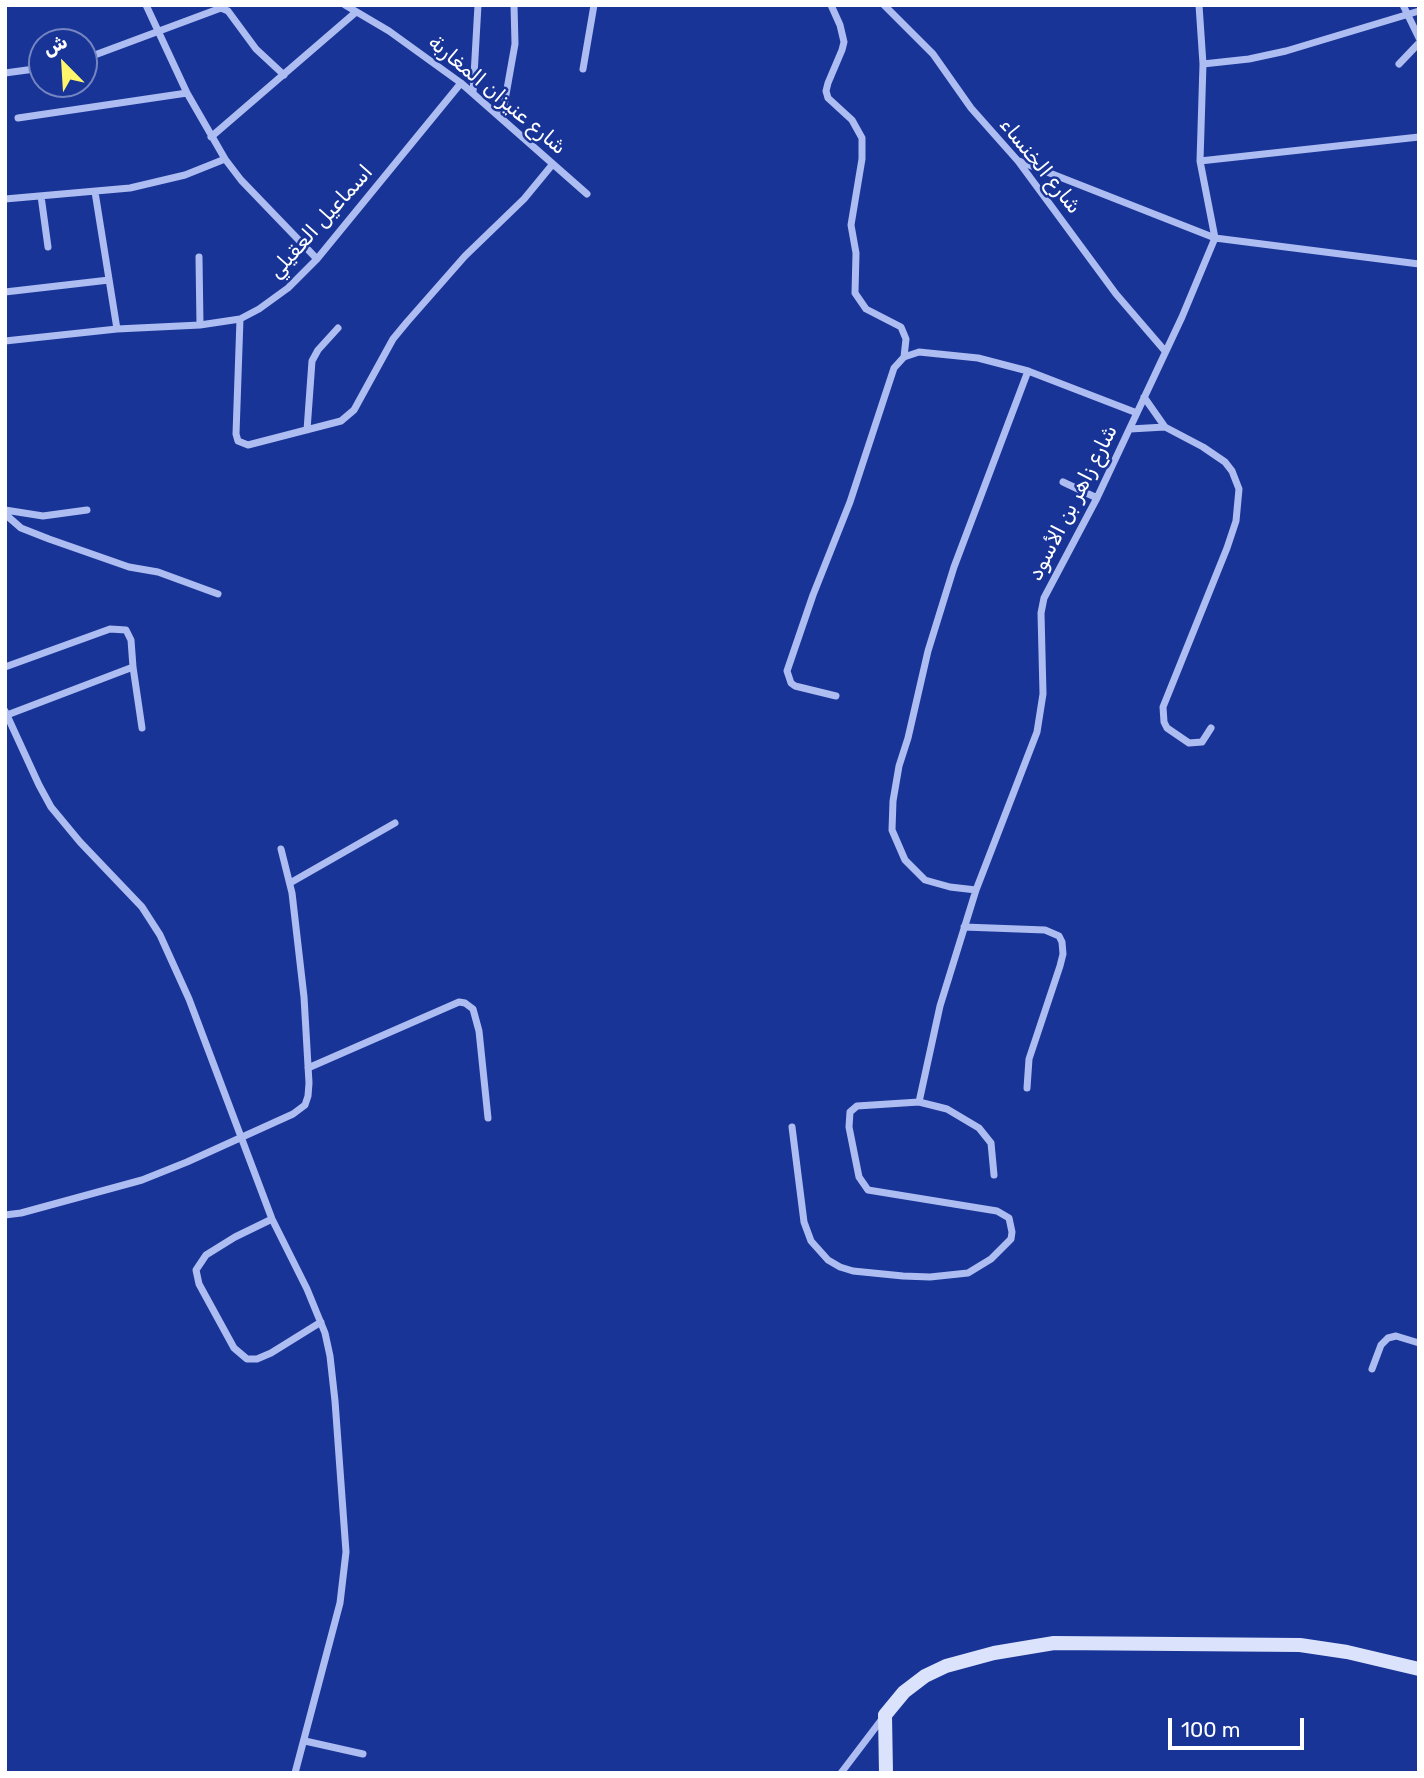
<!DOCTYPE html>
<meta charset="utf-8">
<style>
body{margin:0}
#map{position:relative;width:1424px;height:1778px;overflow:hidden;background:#193497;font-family:Rubik,"Noto Naskh Arabic",sans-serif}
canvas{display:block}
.frame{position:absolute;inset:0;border:7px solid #fff;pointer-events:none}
.north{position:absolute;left:28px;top:28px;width:70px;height:70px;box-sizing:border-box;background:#193497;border:2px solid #7585c1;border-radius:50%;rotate:336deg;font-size:19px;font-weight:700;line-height:28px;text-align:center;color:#fff}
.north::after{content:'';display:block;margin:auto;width:24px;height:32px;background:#fff66c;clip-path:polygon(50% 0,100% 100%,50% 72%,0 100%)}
.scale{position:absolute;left:1168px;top:1718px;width:136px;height:32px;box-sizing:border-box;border:4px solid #fff;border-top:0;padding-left:9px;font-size:21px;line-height:24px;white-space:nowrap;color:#fff;-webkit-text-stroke:5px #193497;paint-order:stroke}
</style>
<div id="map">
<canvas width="1424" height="1778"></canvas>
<div class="frame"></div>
<div class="north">ش</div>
<div class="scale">100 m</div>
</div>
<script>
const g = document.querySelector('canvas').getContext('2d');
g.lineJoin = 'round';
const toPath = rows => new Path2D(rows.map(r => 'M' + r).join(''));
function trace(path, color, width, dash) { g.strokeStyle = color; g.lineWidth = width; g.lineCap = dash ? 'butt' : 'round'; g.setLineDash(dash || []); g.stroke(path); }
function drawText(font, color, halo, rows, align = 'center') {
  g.font = font + ' Rubik,"Noto Naskh Arabic",sans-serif'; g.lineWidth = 5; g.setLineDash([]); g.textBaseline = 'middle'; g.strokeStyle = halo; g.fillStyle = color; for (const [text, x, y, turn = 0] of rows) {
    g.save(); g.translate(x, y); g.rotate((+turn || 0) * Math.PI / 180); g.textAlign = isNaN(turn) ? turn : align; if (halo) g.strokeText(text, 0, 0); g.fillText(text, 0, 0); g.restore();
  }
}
const street = toPath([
 [146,5,187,93,225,159,241,180,317,259],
 [345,5,389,31,461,83,587,194],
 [831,5,840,25,844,42,842,50,828,83,826,91,828,98,852,120,862,138,862,159,851,225,856,253,855,293,866,309,901,327,906,339,904,357],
 [884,5,933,54,971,108,1018,161,1116,294,1165,351],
 [1403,5,1419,38],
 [84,59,221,8,228,11,256,49,284,75],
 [1203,64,1249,59,1286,51,1419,11],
 [1399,64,1419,43],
 [583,69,594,5],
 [5,73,42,68],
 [473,93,478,5],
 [502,117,515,44,514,5],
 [18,118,187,93],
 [211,137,356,12],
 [1019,161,1215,238,1419,264],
 [1200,161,1419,137],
 [95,192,117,329],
 [41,196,48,247],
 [5,199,130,188,185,175,225,159],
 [199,257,200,325],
 [5,292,109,280],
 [240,319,236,434,238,441,248,445,341,421,354,410,393,339,407,322,465,256,524,199,552,165],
 [5,341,117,329,200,325,240,319,259,309,288,288,317,259,461,83],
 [1144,397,1165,427],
 [1137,413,1028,371,954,567,928,651,908,738,899,766,893,801,892,830,905,860,925,880,950,887,976,890,1037,732,1043,694,1041,613,1044,598,1097,498,1182,317,1215,238,1200,161,1203,64,1199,5],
 [1130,429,1165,427,1203,447,1225,462,1232,471,1239,489,1236,521,1227,548,1163,707,1164,722,1167,728,1189,743,1202,742,1211,728],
 [307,430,312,361,318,350,338,328],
 [1063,482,1097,498],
 [5,510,43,516,87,510],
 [5,514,21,528,49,539,129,567,158,572,218,594],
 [5,667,110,629,126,630,131,640,133,667,7,715],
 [133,667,142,728],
 [836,696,795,686,791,683,787,671,813,595,850,502,894,368,904,357,919,352,978,358,1028,371],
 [5,711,39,785,51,807,80,842,142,907,160,935,189,999,272,1219,307,1289,325,1333,330,1356,335,1401,346,1552,340,1603,295,1773],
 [290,883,395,823],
 [964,927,1045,930,1059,936,1062,942,1063,954,1060,966,1029,1059,1027,1088],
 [308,1068,459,1002,465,1003,473,1009,479,1031,488,1118],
 [919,1102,947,1109,979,1128,991,1143,994,1175],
 [792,1127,804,1222,811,1241,828,1260,840,1267,853,1271,903,1276,930,1277,968,1273,991,1259,1011,1239,1012,1232,1009,1218,997,1211,868,1190,859,1177,849,1127,850,1112,857,1106,919,1102,940,1006,976,890],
 [5,1215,21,1213,142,1180,187,1162,293,1114,305,1105,308,1096,309,1083,304,997,292,893,281,849],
 [272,1219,235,1237,206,1255,196,1270,199,1284,234,1348,247,1359,257,1359,271,1353,321,1322],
 [1372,1369,1381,1345,1388,1338,1396,1336,1419,1343],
 [305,1741,363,1754],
 [841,1773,882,1719]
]);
const secondary = toPath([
 [886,1773,885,1715,904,1692,925,1676,946,1666,994,1653,1054,1643,1300,1645,1347,1652,1419,1669]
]);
const streetNames = [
 ["شارع عنيزان المغاربة",497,95,40],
 ["شارع الخنساء",1040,166,51],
 ["اسماعيل العقيلي",321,222,-48],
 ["شارع زاهر بن الأسود",1073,503,-63]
];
trace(street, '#adbcf1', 7);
trace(secondary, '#dbe2fb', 14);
drawText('21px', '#fff', '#193497', streetNames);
</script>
